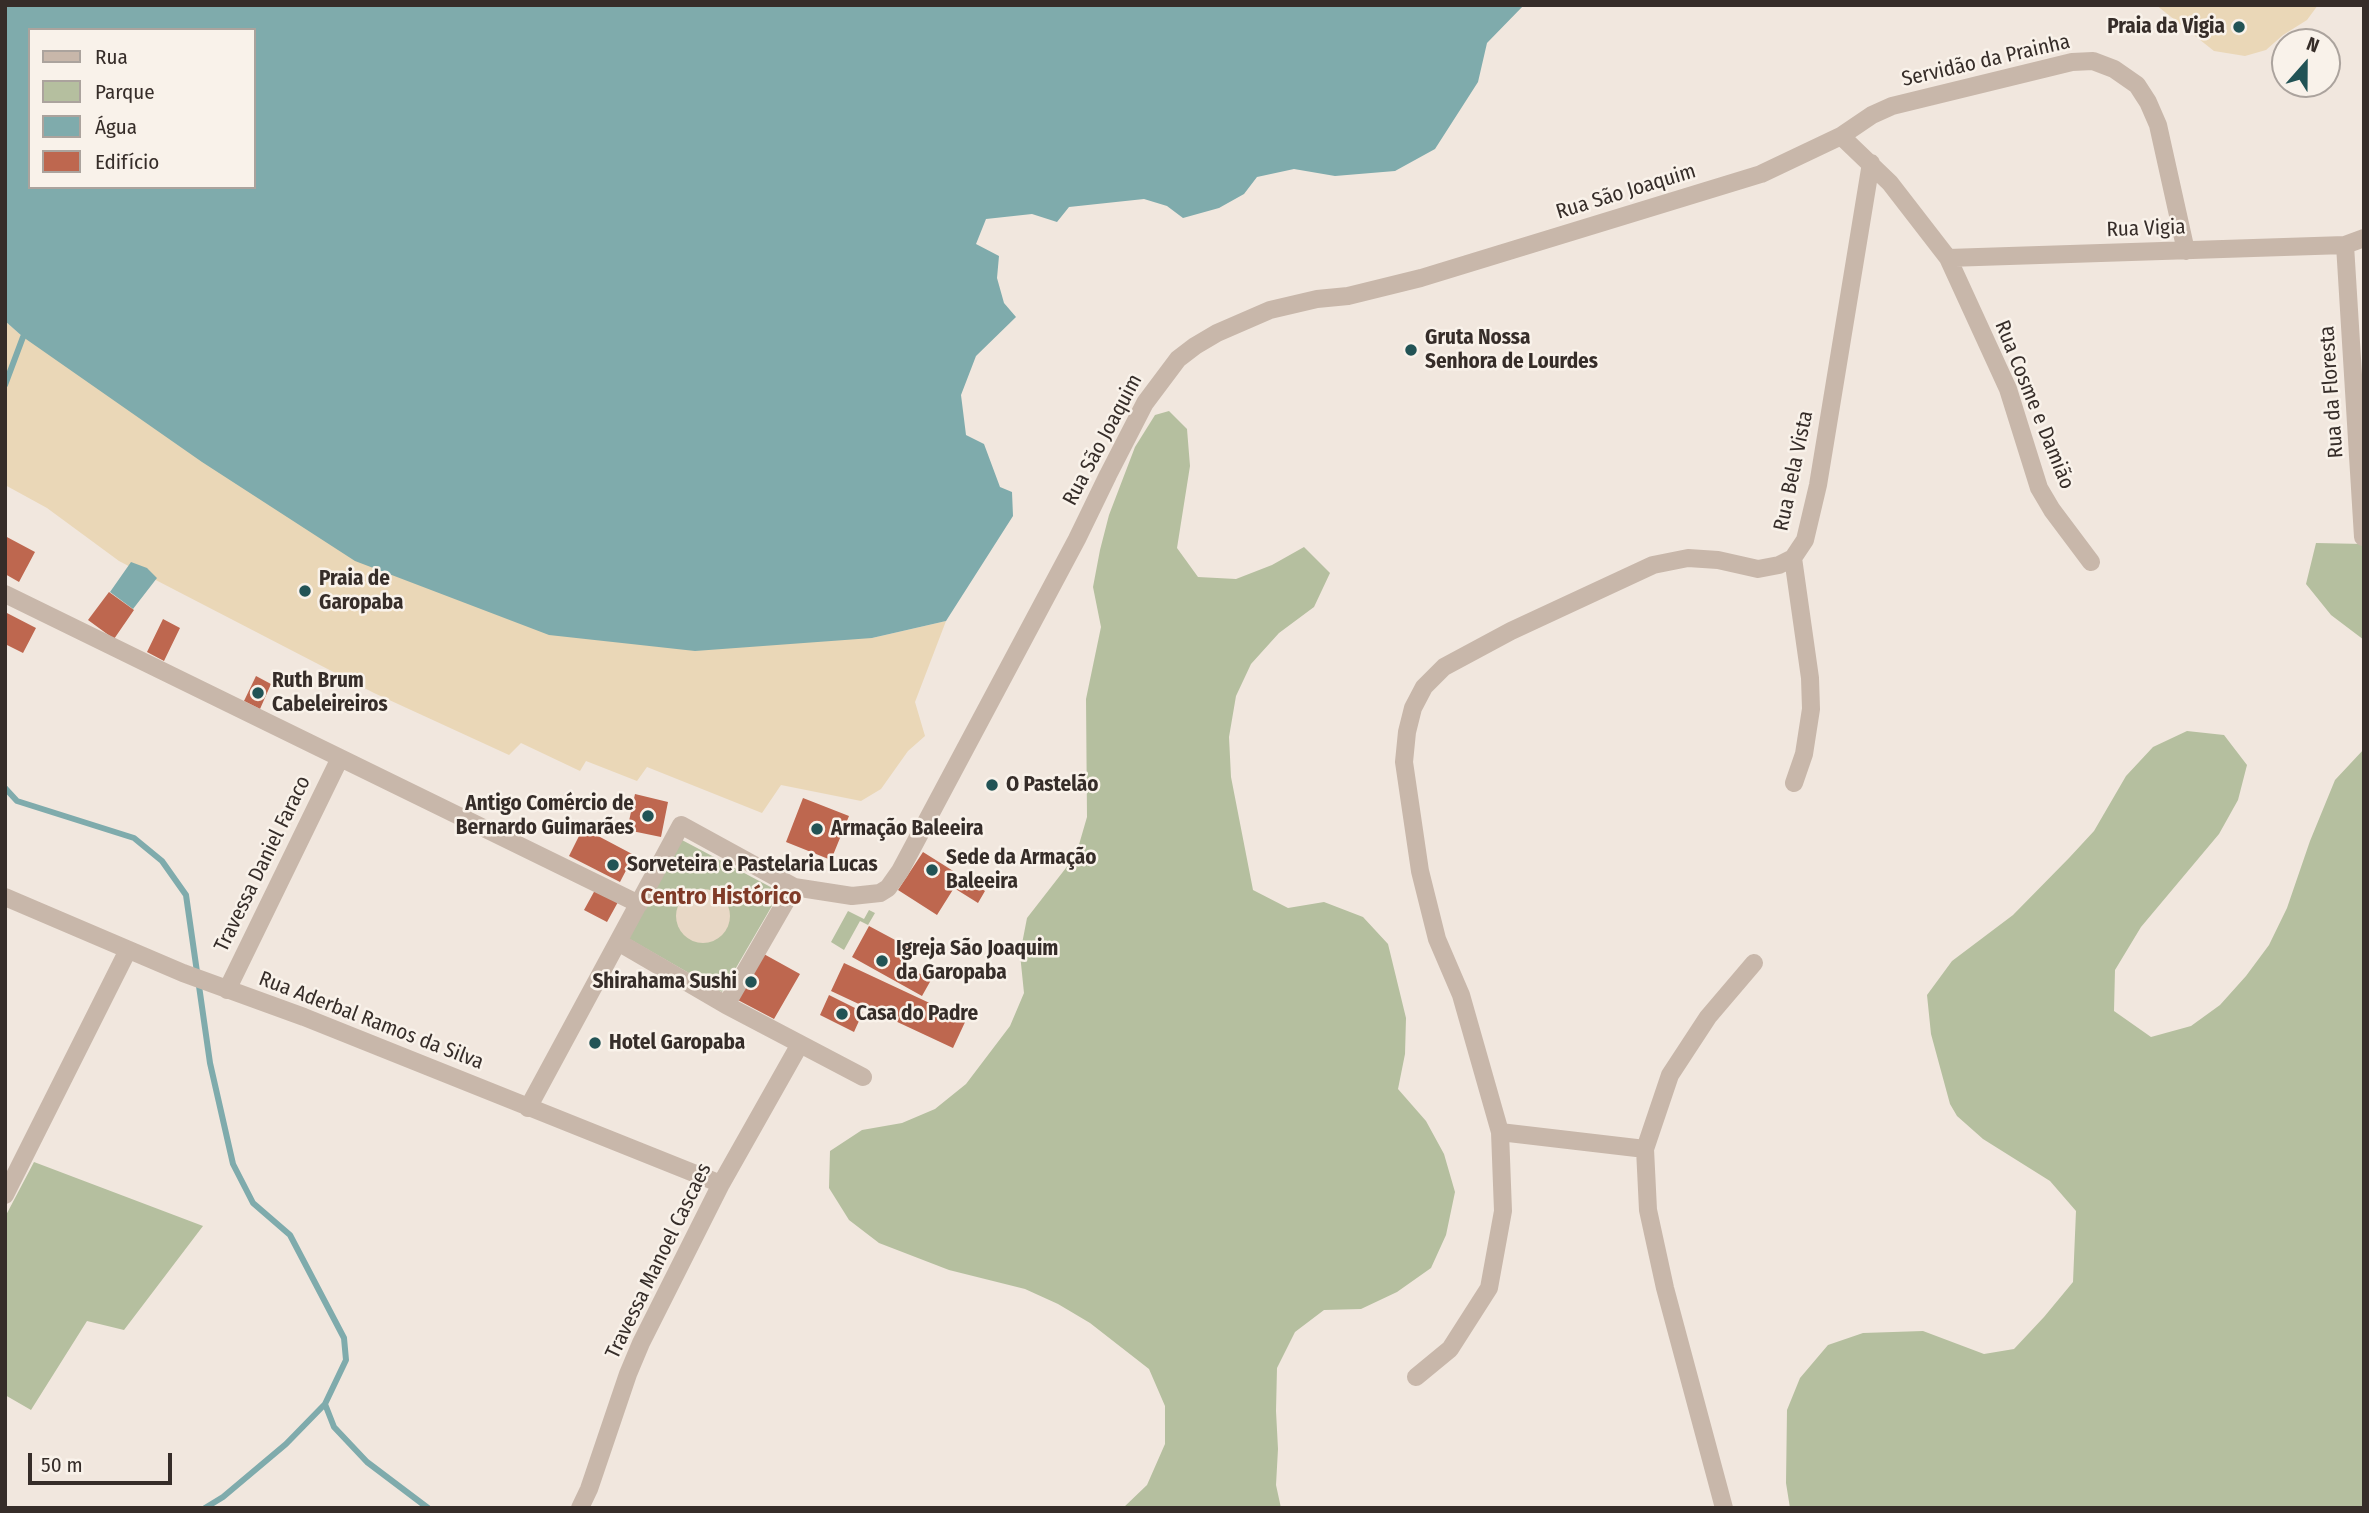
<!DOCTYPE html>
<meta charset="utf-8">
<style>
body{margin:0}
#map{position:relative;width:2369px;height:1513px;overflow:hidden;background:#f1e7de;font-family:"Fira Sans Condensed",sans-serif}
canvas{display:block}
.frame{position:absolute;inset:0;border:7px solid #362d29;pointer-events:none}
.legend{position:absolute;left:28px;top:28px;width:228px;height:161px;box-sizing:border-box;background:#f9f2ea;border:2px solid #aba39d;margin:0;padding:9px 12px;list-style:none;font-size:21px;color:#362d29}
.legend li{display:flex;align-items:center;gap:14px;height:35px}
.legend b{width:35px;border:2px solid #aba39d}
.north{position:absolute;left:2271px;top:28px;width:70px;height:70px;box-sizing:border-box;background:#f9f2ea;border:2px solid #aba39d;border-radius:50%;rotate:21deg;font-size:19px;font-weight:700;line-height:28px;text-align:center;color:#362d29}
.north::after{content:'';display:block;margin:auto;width:24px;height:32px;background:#225355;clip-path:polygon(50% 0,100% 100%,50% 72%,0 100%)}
.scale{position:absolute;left:28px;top:1453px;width:144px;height:32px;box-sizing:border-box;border:4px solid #362d29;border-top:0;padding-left:9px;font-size:21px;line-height:24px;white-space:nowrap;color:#362d29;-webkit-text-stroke:5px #f9f2ea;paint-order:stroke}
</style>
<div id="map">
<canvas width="2369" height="1513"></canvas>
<div class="frame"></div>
<ul class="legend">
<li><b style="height:9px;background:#c8b7aa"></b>Rua</li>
<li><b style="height:19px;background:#b5bf9f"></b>Parque</li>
<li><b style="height:19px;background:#7fabac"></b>Água</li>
<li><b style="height:19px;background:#be674f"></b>Edifício</li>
</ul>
<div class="north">N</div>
<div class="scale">50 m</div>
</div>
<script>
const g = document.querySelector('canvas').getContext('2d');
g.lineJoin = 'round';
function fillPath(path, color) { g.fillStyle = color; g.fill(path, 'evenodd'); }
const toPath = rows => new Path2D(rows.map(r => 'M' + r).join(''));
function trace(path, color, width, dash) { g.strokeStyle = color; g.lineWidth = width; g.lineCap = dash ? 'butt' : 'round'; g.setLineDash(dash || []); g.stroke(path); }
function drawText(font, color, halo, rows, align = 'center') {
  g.font = font + ' "Fira Sans Condensed",sans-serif'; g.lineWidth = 5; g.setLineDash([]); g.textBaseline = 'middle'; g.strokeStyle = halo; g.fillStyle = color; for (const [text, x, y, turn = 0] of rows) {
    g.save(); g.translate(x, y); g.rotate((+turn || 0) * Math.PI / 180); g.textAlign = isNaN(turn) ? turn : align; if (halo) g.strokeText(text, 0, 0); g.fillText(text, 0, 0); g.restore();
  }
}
const green = toPath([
 [1169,411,1187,429,1190,466,1177,548,1198,577,1236,579,1272,565,1304,547,1330,573,1314,607,1279,633,1251,664,1236,696,1229,737,1231,777,1253,890,1288,908,1324,902,1363,917,1388,944,1406,1018,1405,1054,1398,1089,1426,1121,1444,1154,1455,1192,1446,1235,1431,1268,1397,1292,1361,1309,1324,1310,1295,1332,1277,1368,1276,1411,1278,1449,1276,1485,1281,1508,1123,1508,1147,1485,1165,1444,1165,1406,1149,1369,1090,1323,1058,1304,1025,1289,949,1270,879,1243,849,1220,829,1188,830,1151,862,1130,902,1123,935,1109,966,1084,1010,1026,1024,993,1020,954,1027,918,1076,855,1087,817,1086,699,1101,627,1093,587,1100,550,1109,515,1135,447,1155,415],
 [2316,543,2364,544,2364,640,2331,615,2306,584],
 [2187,731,2224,735,2247,765,2238,800,2219,834,2141,927,2115,970,2114,1011,2151,1037,2191,1026,2220,1005,2246,976,2269,945,2287,908,2310,841,2335,780,2364,749,2364,1508,1790,1508,1786,1483,1787,1410,1800,1378,1828,1345,1863,1333,1923,1331,1984,1354,2014,1349,2044,1317,2073,1282,2076,1211,2050,1181,1983,1139,1957,1116,1950,1104,1931,1034,1927,995,1952,961,2013,915,2069,858,2094,831,2126,776,2153,747],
 [682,840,780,892,722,992,626,937],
 [869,910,875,913,868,925,860,921,844,950,831,942,848,911,864,919],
 [34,1162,203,1226,124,1330,87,1321,31,1410,5,1395,5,1217]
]);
const sand = toPath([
 [2156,5,2318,5,2307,20,2283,35,2266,50,2245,56,2214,51],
 [5,321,23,337,872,638,946,621,915,702,925,736,908,751,881,789,861,801,781,785,762,813,647,767,637,781,586,761,580,771,521,743,509,755,374,693,119,561,47,508,5,485]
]);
const plaza = toPath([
 '676 916a27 27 0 1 1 54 0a27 27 0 1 1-54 0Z'
]);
const water = toPath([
 [5,5,1524,5,1487,43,1478,82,1435,149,1395,171,1335,176,1294,169,1257,177,1244,194,1219,208,1183,218,1167,206,1144,199,1069,207,1057,222,1032,214,986,219,976,244,999,256,997,278,1004,303,1016,317,976,356,961,395,966,435,984,444,1000,487,1012,492,1013,516,946,621,872,638,695,651,549,635,355,561,202,462,23,337,5,321],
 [30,30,254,30,254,187,30,187],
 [131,562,147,568,157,578,133,609,110,592]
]);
const stream = toPath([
 [5,385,23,337],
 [5,788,17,801,134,838,162,861,186,895,210,1063,233,1164,253,1203,290,1235,344,1338,346,1360,325,1404,286,1444,223,1497,205,1508],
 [325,1404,334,1427,367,1462,428,1508]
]);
const building = toPath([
 [5,536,35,552,19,582,5,574],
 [109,592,134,610,114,639,88,620],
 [5,612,36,628,23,653,5,644],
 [163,619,180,628,164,661,147,652],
 [256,676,271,684,260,709,244,701],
 [635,794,668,802,661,837,627,830],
 [803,798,849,816,831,860,786,842],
 [583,828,634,855,620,882,569,856],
 [923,852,985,891,978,903,954,888,937,915,898,890],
 [595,890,618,902,607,922,584,910],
 [869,926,912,949,903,964,931,980,922,996,852,957],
 [762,953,800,974,774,1019,736,999],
 [844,963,966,1020,953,1048,831,991],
 [829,995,863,1012,854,1032,820,1015]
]);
const minor = toPath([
 [1841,136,1890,183,1948,258,2008,389,2039,488,2052,510,2091,562],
 [2345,245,2363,537],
 [1948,258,2345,245,2364,238],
 [1793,558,1810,678,1811,709,1804,754,1794,783],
 [5,594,639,904],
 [5,897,183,973,304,1017,721,1184],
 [618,942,726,1005,863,1077],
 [227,990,340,758],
 [726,1005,794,887],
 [528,1108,681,825,794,887,852,896,880,893,888,888,900,871,1077,539,1108,475,1145,403,1178,359,1195,346,1217,333,1270,310,1317,299,1348,296,1421,278,1761,174,1841,136,1872,115,1892,106,2072,62,2093,61,2114,69,2137,85,2148,102,2158,125,2186,251],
 [1500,1132,1645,1149],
 [5,1195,128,950],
 [1416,1377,1450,1349,1489,1288,1503,1211,1500,1132,1461,995,1437,939,1420,871,1404,762,1407,732,1413,708,1424,687,1444,667,1511,631,1653,565,1688,558,1718,560,1758,569,1779,565,1793,558,1805,540,1818,485,1871,163],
 [580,1508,589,1489,628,1374,641,1343,721,1184,800,1044],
 [1724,1508,1665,1288,1648,1210,1645,1149,1670,1075,1708,1017,1754,963]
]);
const markers = [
 [2239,27,7,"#225355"],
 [1411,350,7,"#225355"],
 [305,591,7,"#225355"],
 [258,693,7,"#225355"],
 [992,785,7,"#225355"],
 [648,816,7,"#225355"],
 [817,829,7,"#225355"],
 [613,865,7,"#225355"],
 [932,870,7,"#225355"],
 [882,961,7,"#225355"],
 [751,982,7,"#225355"],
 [842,1014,7,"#225355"],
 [595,1043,7,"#225355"]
];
const poiNames = [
 ["Praia da Vigia",2225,27,"right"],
 ["Gruta Nossa",1425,338],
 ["Senhora de Lourdes",1425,362],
 ["Praia de",319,579],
 ["Garopaba",319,603],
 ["Ruth Brum",272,681],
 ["Cabeleireiros",272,705],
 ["O Pastelão",1006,785],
 ["Antigo Comércio de",634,804,"right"],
 ["Bernardo Guimarães",634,828,"right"],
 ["Armação Baleeira",831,829],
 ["Sede da Armação",946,858],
 ["Baleeira",946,882],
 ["Sorveteira e Pastelaria Lucas",627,865],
 ["Igreja São Joaquim",896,949],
 ["da Garopaba",896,973],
 ["Shirahama Sushi",737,982,"right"],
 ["Casa do Padre",856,1014],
 ["Hotel Garopaba",609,1043]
];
const streetNames = [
 ["Servidão da Prainha",1986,61,-13],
 ["Rua São Joaquim",1626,192,-17],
 ["Rua Vigia",2146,229,-2],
 ["Rua da Floresta",2332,392,-94],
 ["Rua Cosme e Damião",2034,405,68],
 ["Rua São Joaquim",1103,440,-62],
 ["Rua Bela Vista",1794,471,-78],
 ["Travessa Daniel Faraco",263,864,-64],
 ["Rua Aderbal Ramos da Silva",371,1021,21],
 ["Travessa Manoel Cascaes",659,1261,-64]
];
const quarterNames = [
 ["Centro Histórico",721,897]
];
fillPath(green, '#b5bf9f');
fillPath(sand, '#ead7b7');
fillPath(plaza, '#e8d8c6');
fillPath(water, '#7fabac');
trace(stream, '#7fabac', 6);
fillPath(building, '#be674f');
trace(minor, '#c8b7aa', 18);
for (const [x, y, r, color] of markers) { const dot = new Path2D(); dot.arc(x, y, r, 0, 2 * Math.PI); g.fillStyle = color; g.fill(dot); trace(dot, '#f9f2ea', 2.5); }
drawText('bold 21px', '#362d29', '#f9f2ea', poiNames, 'left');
drawText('21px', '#362d29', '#f9f2ea', streetNames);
drawText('bold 24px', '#803b28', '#f9f2ea', quarterNames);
</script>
